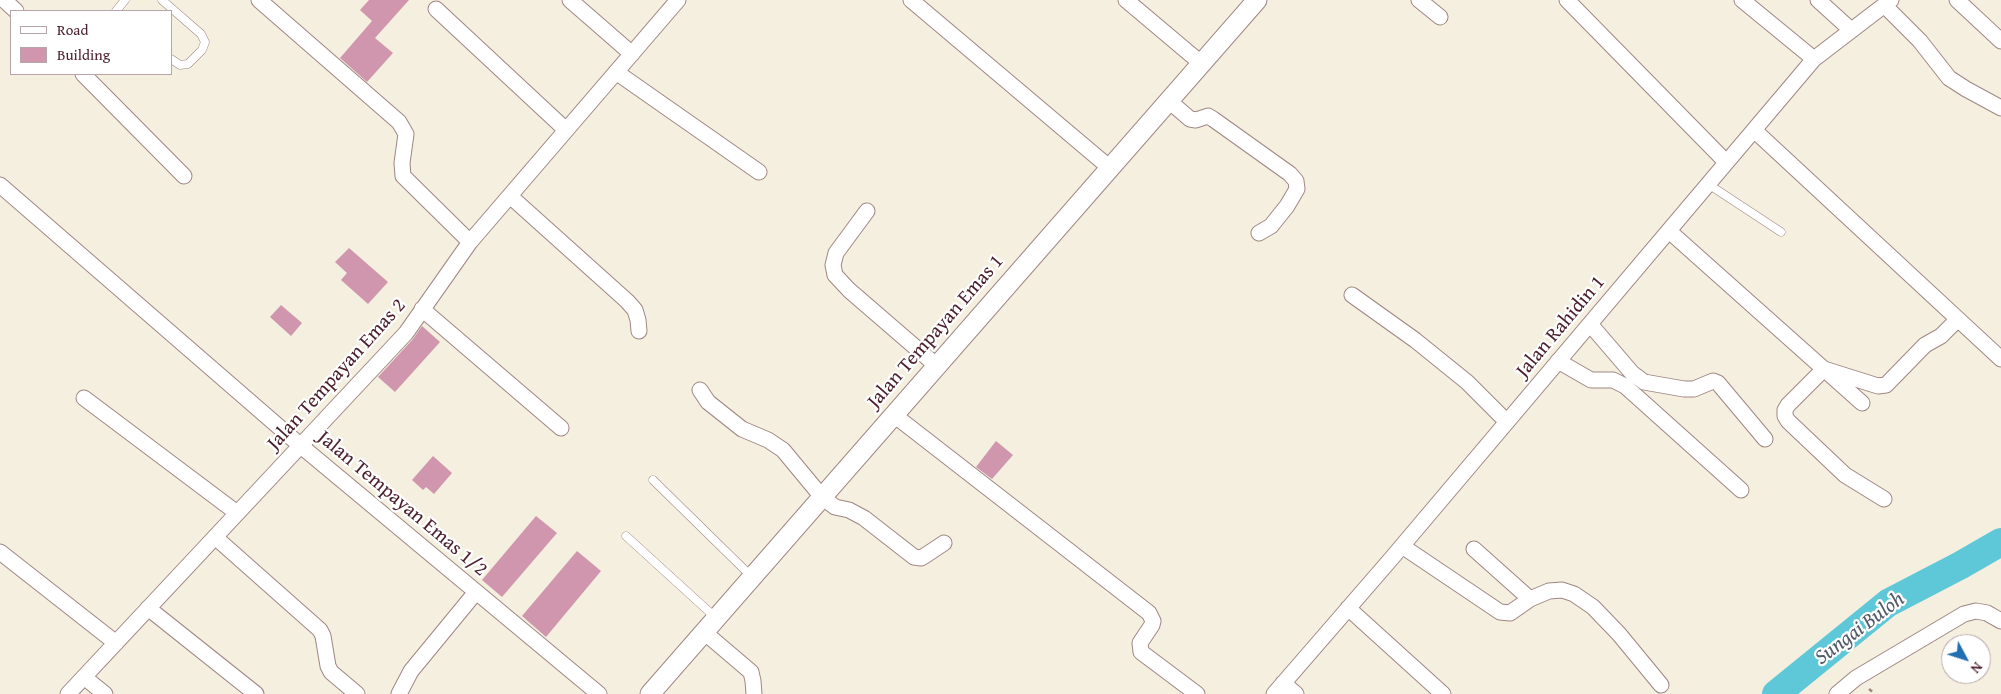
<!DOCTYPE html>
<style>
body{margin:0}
#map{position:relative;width:2001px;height:694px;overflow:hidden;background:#f4efde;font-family:"Gentium Book Plus",serif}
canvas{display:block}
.legend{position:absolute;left:10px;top:10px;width:162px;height:65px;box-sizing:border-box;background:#fff;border:1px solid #b7a5aa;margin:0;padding:6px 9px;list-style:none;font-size:15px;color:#4a1f2b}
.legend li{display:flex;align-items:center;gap:10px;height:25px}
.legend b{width:25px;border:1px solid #b7a5aa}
.north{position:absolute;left:1941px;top:634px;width:50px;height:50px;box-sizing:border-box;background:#fff;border:1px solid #b7a5aa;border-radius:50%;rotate:130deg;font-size:14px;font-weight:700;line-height:20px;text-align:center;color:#4a1f2b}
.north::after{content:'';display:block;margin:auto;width:18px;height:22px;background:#1f6fb2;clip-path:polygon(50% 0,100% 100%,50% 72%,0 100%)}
</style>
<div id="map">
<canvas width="2001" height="694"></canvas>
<ul class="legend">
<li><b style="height:6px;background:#fff"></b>Road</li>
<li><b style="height:14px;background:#d096ad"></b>Building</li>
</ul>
<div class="north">N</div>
</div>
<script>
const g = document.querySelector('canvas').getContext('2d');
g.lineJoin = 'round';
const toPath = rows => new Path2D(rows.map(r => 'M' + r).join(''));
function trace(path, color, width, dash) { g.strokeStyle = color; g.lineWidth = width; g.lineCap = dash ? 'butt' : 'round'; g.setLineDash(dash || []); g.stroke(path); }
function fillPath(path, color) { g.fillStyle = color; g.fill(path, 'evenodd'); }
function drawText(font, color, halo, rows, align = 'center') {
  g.font = font + ' "Gentium Book Plus",serif'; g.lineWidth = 4.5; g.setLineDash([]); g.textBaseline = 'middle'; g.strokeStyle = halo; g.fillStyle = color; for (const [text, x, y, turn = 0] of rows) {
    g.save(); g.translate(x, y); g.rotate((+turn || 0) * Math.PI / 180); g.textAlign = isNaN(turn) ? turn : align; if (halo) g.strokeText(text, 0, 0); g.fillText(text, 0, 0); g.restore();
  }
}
const river = toPath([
 [1776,694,1888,603,1961,565,2001,542]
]);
const building = toPath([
 [369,0,409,0,375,38,393,53,367,82,340,58,372,21,360,10],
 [349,248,388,282,368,304,341,280,347,273,335,262],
 [281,305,302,323,291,336,270,317],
 [422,326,440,342,395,392,378,377,413,339],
 [996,441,1013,455,992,479,976,467],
 [433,456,452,473,434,494,426,487,423,490,412,480],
 [536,516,557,533,502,597,482,580],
 [577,551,601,571,546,637,522,616]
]);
const path = toPath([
 [1869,689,1875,694]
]);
const service = toPath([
 [162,0,201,34,205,42,202,50,188,64,180,65,171,59],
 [116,11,125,0],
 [1708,184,1781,232],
 [653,480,752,577],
 [626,536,716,618]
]);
const minor = toPath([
 [4,0,16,11],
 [259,0,399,122,406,134,402,163,403,176,470,242],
 [570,0,632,54],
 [911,0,1110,168],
 [1126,0,1202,64],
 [1419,0,1440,17],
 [1567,0,1726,162],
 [1742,0,1814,59],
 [1818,0,1851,30],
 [1957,0,2001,41],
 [1885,6,1920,41,1949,78,1966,89,2001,108],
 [436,9,566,130],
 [616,72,759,172],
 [83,74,184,176],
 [1169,101,1190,119,1196,120,1208,116,1213,119,1290,174,1296,181,1297,189,1287,206,1271,226,1259,233],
 [1754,130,2001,359],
 [0,185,301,446,599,694],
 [510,196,627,301,635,310,638,320,639,331],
 [867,211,836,253,833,265,835,275,849,290,937,366],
 [1669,231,1862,403],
 [1352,295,1415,340,1467,382,1507,422],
 [422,309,561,428],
 [1590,324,1632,373,1644,382,1684,389,1694,389,1713,381,1718,383,1765,439],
 [1558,361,1591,380,1613,380,1625,386,1741,490],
 [700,390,708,402,742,429,768,440,783,450,822,497,835,507,849,510,864,518,914,557,921,558,926,555,944,543],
 [84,398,237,513],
 [894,415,1149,613,1153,621,1152,625,1140,643,1141,652,1197,694],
 [1884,499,1845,475,1788,421,1785,416,1785,410,1788,405,1824,369,1878,386,1886,385,1925,345,1941,336,1958,319],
 [215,537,320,630,323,636,328,666,331,672,357,694],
 [1402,546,1500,612,1510,613,1530,599,1549,591,1562,590,1574,594,1593,607,1619,634,1661,685],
 [1474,549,1530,599],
 [0,552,116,643],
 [148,608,256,694],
 [1348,608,1443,694],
 [704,632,751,672,753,681,754,694],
 [84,677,105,694],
 [1283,683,1296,694],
 [68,694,406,333,470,242,678,0],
 [399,694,411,671,476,592],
 [1274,694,1391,559,1814,59,1891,0],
 [1837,694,1856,678,1964,614,1976,611,1987,613,2001,621]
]);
const tertiary = toPath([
 [650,694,1257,0]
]);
const streetNames = [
 ["Jalan Rahidin 1",1561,327,-50],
 ["Jalan Tempayan Emas 1",936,332,-49],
 ["Jalan Tempayan Emas 2",337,375,-48],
 ["Jalan Tempayan Emas 1/2",402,504,40]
];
const waterNames = [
 ["Sungai Buloh",1860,629,-37]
];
trace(river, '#5ec8d8', 28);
fillPath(building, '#d096ad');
trace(service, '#9f8784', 9);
trace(minor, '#9f8784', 17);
trace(tertiary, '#9f8784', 21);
trace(path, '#9f8784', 2.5, [4, 4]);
trace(service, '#fff', 8);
trace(minor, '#fff', 15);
trace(tertiary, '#fff', 19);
drawText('20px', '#4a1f2b', '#fff', streetNames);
drawText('italic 21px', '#515a68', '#fff', waterNames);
</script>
